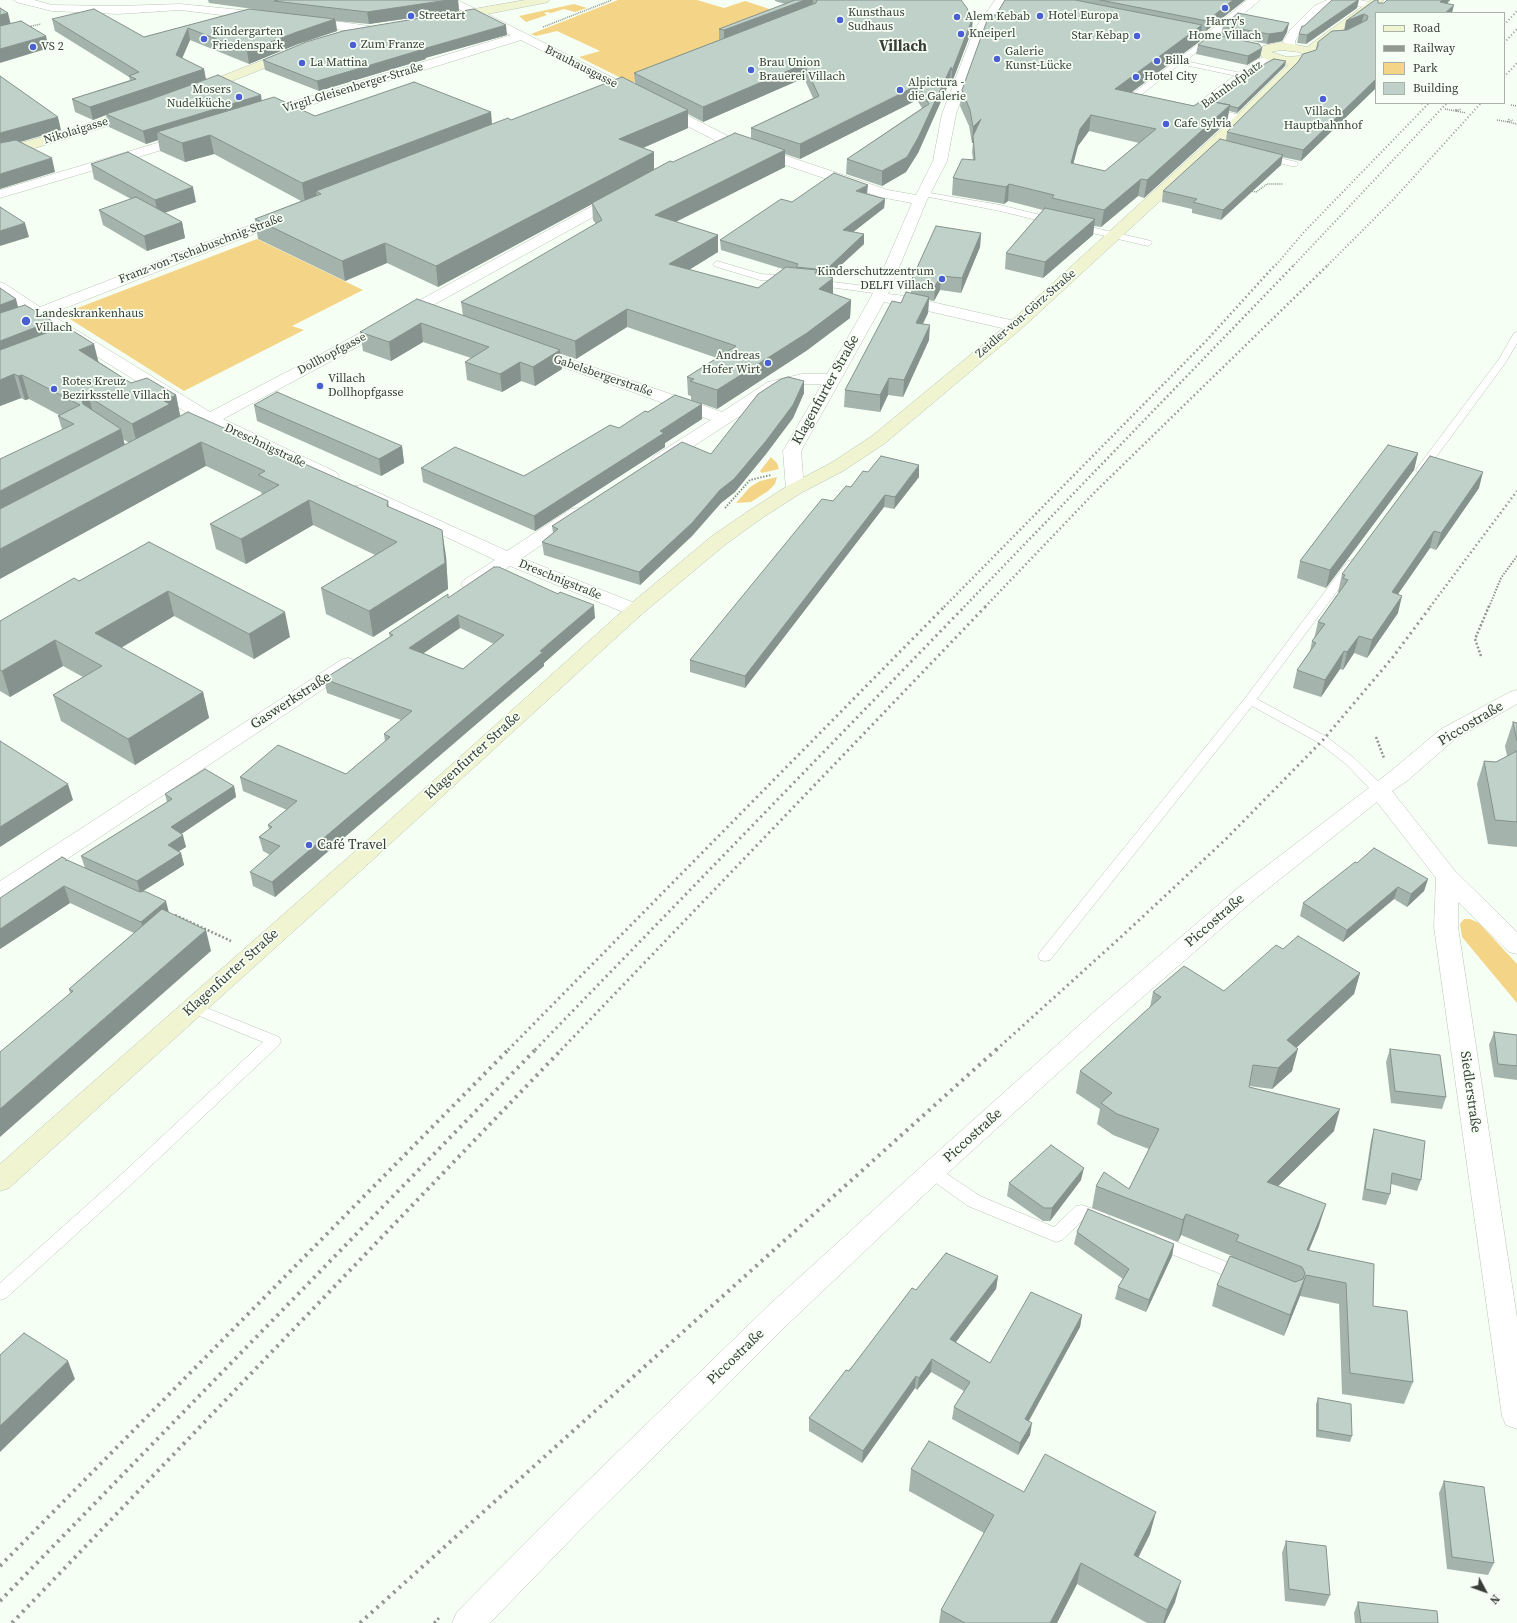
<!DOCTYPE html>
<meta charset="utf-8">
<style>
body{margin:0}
#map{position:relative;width:1517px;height:1623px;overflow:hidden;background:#f6fff4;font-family:"Source Serif 4",serif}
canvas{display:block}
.legend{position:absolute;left:1375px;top:12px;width:130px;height:92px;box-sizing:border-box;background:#f6fff4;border:1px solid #aab1a8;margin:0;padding:5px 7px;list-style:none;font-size:12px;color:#383d37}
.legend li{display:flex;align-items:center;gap:8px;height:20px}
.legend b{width:20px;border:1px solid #aab1a8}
.north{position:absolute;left:1465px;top:1571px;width:40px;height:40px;-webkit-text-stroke:3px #f6fff4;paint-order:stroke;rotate:131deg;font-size:11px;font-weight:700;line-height:16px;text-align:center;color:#383d37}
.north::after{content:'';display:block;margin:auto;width:14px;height:18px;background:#383d37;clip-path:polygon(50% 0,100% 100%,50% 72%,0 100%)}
</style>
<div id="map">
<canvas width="1517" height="1623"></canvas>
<ul class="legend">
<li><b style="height:5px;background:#f0f4d1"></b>Road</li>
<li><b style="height:5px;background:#929991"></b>Railway</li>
<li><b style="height:11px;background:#f4d587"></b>Park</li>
<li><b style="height:11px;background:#bfd1c9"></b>Building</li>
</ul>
<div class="north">N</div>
</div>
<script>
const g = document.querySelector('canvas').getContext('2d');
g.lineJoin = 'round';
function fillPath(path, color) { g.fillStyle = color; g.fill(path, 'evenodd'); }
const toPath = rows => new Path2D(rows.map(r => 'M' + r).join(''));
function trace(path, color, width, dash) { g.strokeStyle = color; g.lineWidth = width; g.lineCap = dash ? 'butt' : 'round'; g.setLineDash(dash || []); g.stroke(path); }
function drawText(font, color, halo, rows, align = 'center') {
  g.font = font + ' "Source Serif 4",serif'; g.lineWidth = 3.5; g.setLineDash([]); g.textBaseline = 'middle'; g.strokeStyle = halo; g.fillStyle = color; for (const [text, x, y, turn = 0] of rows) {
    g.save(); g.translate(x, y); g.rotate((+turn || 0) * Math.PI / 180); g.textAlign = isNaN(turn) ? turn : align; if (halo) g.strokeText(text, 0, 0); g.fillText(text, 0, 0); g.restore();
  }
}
const green = toPath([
 [618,0,697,0,724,8,745,1,788,15,728,45,631,83,579,57,600,51,557,31,536,36,531,34],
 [574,4,587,8,575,12,564,9,551,13,547,12,544,13,547,15,526,22,519,16],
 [257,239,363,290,292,326,304,330,184,391,62,314],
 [771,457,777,463,779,469,762,473,760,471],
 [777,477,775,484,768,491,751,502,736,503,750,487,760,481],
 [1464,919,1470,919,1479,923,1517,964,1517,1003,1462,937,1460,924]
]);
const pathFar3 = toPath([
 [27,27,41,24],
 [543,27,612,0],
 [1419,103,1423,104],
 [1511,105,1517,106],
 [1445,109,1456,111,1461,109],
 [1456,109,1456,111,1466,113],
 [1509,119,1508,122,1517,124],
 [1497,120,1508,122,1513,120],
 [1250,191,1256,192,1267,184,1283,184]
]);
const pathFar2 = toPath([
 [725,508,750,480,771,475],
 [1489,607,1501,578,1517,556]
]);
const pathFar1 = toPath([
 [1481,656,1475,639,1489,606],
 [1376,737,1384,758],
 [175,915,231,941]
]);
const path = toPath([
 [434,1623,439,1618]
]);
const lane = toPath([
 [1202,41,1208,41,1209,43,1185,61,1246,74,1246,78,1180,64,1141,95,1151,97,1151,101,1132,98,1132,94,1202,41],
 [1263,155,1266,155,1297,162,1298,164,1297,166,1291,166,1263,159,1263,155],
 [921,192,924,192,1000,205,1056,219,1057,221,1053,224,1000,211,924,196,921,196,920,194,921,192],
 [1078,224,1151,241,1152,243,1148,246,1075,229,1074,227,1078,224],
 [717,261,761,274,789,276,793,279,789,282,760,280,714,266,713,264,717,261],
 [817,280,881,288,886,291,881,294,814,285,813,283,817,280],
 [1517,332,1517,343,1506,362,1425,472,1417,472,1416,470,1417,468,1499,359,1514,333,1517,332],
 [1352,560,1358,563,1257,699,1327,737,1354,758,1384,787,1385,790,1384,793,1379,794,1374,793,1346,764,1319,743,1252,706,1050,960,1045,961,1040,960,1038,956,1040,952,1246,697,1348,561,1352,560],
 [192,1002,279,1037,281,1041,279,1045,136,1180,6,1298,0,1300,0,1283,124,1172,263,1042,187,1011,185,1007,187,1003,192,1002],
 [932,1166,938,1168,980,1196,1054,1227,1076,1206,1082,1205,1108,1214,1110,1219,1108,1224,1102,1226,1084,1219,1062,1240,1056,1242,968,1206,926,1176,924,1172,926,1168,932,1166],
 [1157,1234,1247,1270,1249,1275,1247,1280,1241,1282,1151,1246,1149,1241,1151,1236,1157,1234]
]);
const street = toPath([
 [14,0,34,0,52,5,118,6,180,4,262,12,266,14,268,16,266,18,262,20,180,10,118,14,52,11,16,2,14,0],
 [442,0,457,0,489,15,730,137,888,190,916,195,933,161,942,114,974,30,995,0,1007,0,986,30,956,114,947,161,927,200,888,294,906,296,1015,321,1021,323,1023,326,1021,329,1015,331,906,306,884,302,801,451,804,489,801,493,795,494,789,493,786,489,783,451,822,384,802,384,780,390,666,464,660,465,654,464,651,460,654,456,711,420,526,354,524,351,526,348,532,346,538,348,722,412,768,382,802,374,827,374,871,297,912,203,880,197,720,143,521,40,269,118,264,119,259,118,257,115,259,112,511,35,444,2,442,0],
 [1247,0,1260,0,1217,36,1240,40,1242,43,1240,46,1236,47,1172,35,1168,34,1166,31,1168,28,1172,27,1206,34,1247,0],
 [1327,0,1359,0,1376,3,1378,5,1376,7,1372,8,1338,4,1329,7,1322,10,1299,34,1295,41,1296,46,1294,49,1286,49,1283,41,1291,29,1314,6,1327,0],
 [306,17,369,26,373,27,375,30,373,33,369,34,302,24,300,21,302,18,306,17],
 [1272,54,1276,55,1278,58,1276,61,1264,66,1208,108,1246,116,1248,119,1246,122,1241,123,1192,113,1191,110,1192,107,1256,60,1272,54],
 [187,134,192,135,194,138,192,141,0,198,0,190,187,134],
 [619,193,624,194,626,197,624,200,337,358,223,419,336,472,339,476,336,480,330,481,324,480,210,426,186,439,180,440,174,439,171,435,174,431,197,419,32,316,0,294,0,282,5,284,40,307,279,214,284,213,289,214,291,217,289,220,50,314,210,412,325,352,614,194,619,193],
 [361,485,507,551,571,509,577,508,583,509,586,513,583,517,522,558,642,606,645,610,642,614,635,616,628,614,510,566,478,588,471,590,464,588,461,584,464,580,495,560,355,494,352,490,355,486,361,485],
 [348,658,355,660,358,664,355,668,8,898,0,900,0,881,341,660,348,658],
 [1517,690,1517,704,1455,739,1407,781,1392,791,1455,871,1517,932,1517,954,1509,952,1458,902,1458,927,1517,1318,1517,1429,1506,1425,1502,1416,1434,927,1436,878,1377,802,1255,899,1113,1023,941,1179,789,1323,581,1529,490,1623,452,1623,457,1612,559,1509,769,1305,923,1165,1095,1011,1239,887,1391,771,1441,729,1510,692,1517,690]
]);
const secondary = toPath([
 [525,0,550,0,548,2,544,3,451,21,447,19,445,17,447,15,451,13,525,0],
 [1371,0,1384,0,1314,51,1315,56,1313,59,1300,64,1295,72,1246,122,1021,329,884,444,843,471,801,493,762,518,726,544,642,614,368,864,9,1188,0,1191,0,1164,352,854,628,606,712,536,750,510,789,485,831,463,872,436,1009,323,1236,116,1286,67,1288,65,1275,63,1263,58,1259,52,1263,46,1281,42,1307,47,1371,0],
 [1281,50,1299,52,1303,54,1299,56,1287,57,1271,52,1281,50],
 [291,49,295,50,297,53,295,56,202,93,198,94,194,93,192,90,194,87,291,49],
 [136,109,141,110,142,113,141,116,25,151,0,156,0,148,18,144,136,109]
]);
const railFar3 = toPath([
 [1504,25,1517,11],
 [1504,43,1517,29],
 [1504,77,1517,63],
 [1276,265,1304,232,1429,103],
 [1294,265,1447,103],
 [1328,265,1391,202,1481,103]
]);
const railFar2 = toPath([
 [944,607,1206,341,1276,264],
 [964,607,1295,264],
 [985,607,1096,491,1329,264],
 [1430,607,1517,491]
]);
const railFar1 = toPath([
 [508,1050,945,606],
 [535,1050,965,606],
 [561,1050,986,606],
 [996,1050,1122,936,1226,839,1323,740,1393,657,1431,606]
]);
const rail = toPath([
 [0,1566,509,1049],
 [0,1601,536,1049],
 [12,1623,562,1049],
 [360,1623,997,1049]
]);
const wall = toPath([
 [208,0,458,0,459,11,369,24,336,21,337,31,298,44,249,64,190,40,182,58,204,69,206,79,262,101,315,116,491,112,492,124,511,120,635,83,634,73,719,40,719,29,785,4,775,1,775,0,961,0,972,30,951,85,950,81,918,153,906,172,882,186,846,174,847,159,922,108,917,100,800,159,785,154,785,167,676,222,718,235,718,252,689,270,758,288,783,269,721,250,720,240,792,202,867,194,885,199,884,208,853,232,864,234,864,244,829,276,833,294,851,300,850,318,806,351,717,409,691,400,691,396,688,395,687,377,717,358,627,327,576,359,561,354,562,369,535,386,521,381,502,392,467,380,465,362,471,358,423,342,391,361,363,351,360,332,463,316,461,302,596,224,593,220,592,204,438,287,387,263,345,281,258,239,255,219,301,201,214,154,185,162,160,151,158,140,146,144,109,127,106,115,93,120,75,112,72,99,130,80,129,77,55,31,52,19,144,37,249,9,275,12,209,3],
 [804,78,813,98,751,128,751,139,673,162,654,169,654,152,643,148,688,128,688,114,703,122],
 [1005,0,1245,0,1206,31,1201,31,1200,41,1131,93,1194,106,1214,102,1285,66,1237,113,1229,111,1227,122,1144,198,1138,196,1101,227,1094,226,1093,235,1043,278,1005,269,1006,253,1043,210,1008,201,1004,204,952,195,953,178,973,160,972,152,973,143,972,143,969,126,960,106,962,90,996,15],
 [1089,131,1139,143,1105,171,1073,164,1078,146],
 [1387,0,1450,0,1449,1,1447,4,1376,13,1376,88,1301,161,1282,157,1281,165,1221,220,1192,213,1192,209,1162,202,1163,191,1226,141,1227,132,1316,50,1316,48,1318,42,1345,30,1346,21,1378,3,1384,3],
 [1357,8,1306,44,1297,43,1299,34,1304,26],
 [1223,26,1287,32,1282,41,1267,44,1221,35],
 [507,35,425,58,426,59,319,91,265,70,263,60],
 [1198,45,1262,48,1260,57,1247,65,1196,54],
 [91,164,196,202,164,213,182,222,185,238,147,251,103,225,99,210,131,199,94,179],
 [981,233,980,247,961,293,940,290,934,301,929,300,928,313,923,324,929,340,903,397,888,395,880,412,844,407,845,390,901,303,911,293,911,281],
 [18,307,54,330,99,362,131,383,176,395,180,416,388,501,389,507,446,556,448,589,373,637,326,614,321,588,375,555,313,525,246,564,216,549,210,524,262,495,261,492,206,466,62,429,58,416,59,415,29,399,25,400,21,398,0,406],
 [123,439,129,443,125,445],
 [804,381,804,393,793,418,766,454,735,492,721,503,692,536,640,585,544,555,542,542,553,533,552,526,711,454],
 [702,404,702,419,665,443,665,447,535,531,423,482,421,468,524,476,619,428,648,412],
 [254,405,402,446,404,463,381,476,257,421],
 [1418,453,1414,470,1326,588,1297,578,1300,561],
 [919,465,919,477,894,509,884,507,745,688,690,672,690,660,833,501,868,472],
 [1479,488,1436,550,1430,548,1398,594,1398,613,1367,658,1354,653,1343,670,1340,669,1321,697,1293,688,1297,670,1310,651,1312,641,1314,639,1318,622,1339,592,1338,592,1342,574],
 [149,542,290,637,254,659,174,616,121,648,203,692,209,718,135,765,61,721,53,695,83,677,63,666,10,697,0,691,0,621,79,581],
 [448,598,595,618,544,663,544,666,275,897,253,886,250,872,270,855,263,851,259,837,269,829,268,825,287,810,243,791,240,777,346,774,385,742,384,734,401,720,327,693,324,679,390,637,389,633],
 [460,628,494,644,463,669,423,653],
 [1513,722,1517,723,1517,847,1488,844,1477,784,1484,761,1496,762,1507,756,1505,746],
 [234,786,236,797,181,834,186,847,179,851,181,853,184,865,143,891,169,913,211,951,70,993,69,989,134,933,70,903,0,949,66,860,85,868,81,856,167,802,165,794],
 [1357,863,1428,879,1424,891,1407,907,1394,899,1343,942,1300,916,1303,903],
 [1283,949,1360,973,1354,994,1296,1048,1292,1071,1272,1089,1249,1086,1249,1087,1334,1131,1278,1186,1319,1226,1309,1250,1373,1306,1413,1382,1404,1404,1342,1394,1339,1304,1300,1296,1284,1336,1212,1306,1217,1285,1232,1256,1181,1235,1178,1242,1092,1208,1096,1186,1129,1189,1149,1149,1113,1135,1097,1124,1100,1109,1076,1093,1080,1071,1150,1007,1153,992,1224,991],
 [1494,1032,1517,1035,1517,1080,1494,1077,1489,1045],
 [1390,1049,1446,1097,1442,1109,1391,1103,1386,1062],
 [1374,1129,1421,1180,1417,1191,1391,1184,1390,1194,1386,1205,1362,1200,1371,1140],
 [1081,1180,1050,1221,1043,1221,1007,1196,1009,1183],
 [1077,1232,1174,1244,1172,1256,1146,1312,1115,1299,1118,1287,1123,1279,1074,1244],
 [998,1276,996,1289,956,1342,990,1363,1082,1315,1080,1327,1029,1421,1030,1435,1018,1455,952,1419,954,1407,964,1391,931,1372,917,1390,915,1388,862,1463,809,1431,809,1418,916,1290],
 [1318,1398,1352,1436,1350,1442,1316,1437,1316,1404],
 [911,1469,1024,1492,1150,1534,1138,1557,1175,1602,1165,1623,1147,1623,1077,1584,1057,1623,939,1623,941,1610,984,1533,909,1491],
 [1444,1481,1494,1563,1488,1575,1447,1569,1439,1493],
 [1286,1541,1330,1595,1325,1606,1285,1601,1282,1553],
 [1358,1602,1438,1623,1355,1623,1354,1613]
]);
const shadedWall = toPath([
 [448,0,458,0,459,11,369,24,367,12],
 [805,0,813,0,812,11,724,44,724,30],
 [1233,0,1245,0,1206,31,1207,21],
 [1358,0,1359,0,1357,8,1306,44,1307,35],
 [1442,0,1450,0,1437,13,1440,2],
 [1454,5,1452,13,1445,13],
 [8,13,11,25,0,29,0,15],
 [1364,14,1361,25,1344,31,1346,21],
 [973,17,972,30,951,85,952,71],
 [335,19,337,31,298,44,249,64,247,51,297,32],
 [1289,23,1287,32,1282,41,1267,44,1269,34],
 [506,25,507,35,425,58,426,59,319,91,317,81,423,49],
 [1202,25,1200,41,1113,106,1115,89],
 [188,28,190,40,178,68,176,55],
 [46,36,49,48,0,63,0,49],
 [1262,48,1260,57,1247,65,1248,56],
 [1286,61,1285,66,1237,113,1238,108],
 [804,64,804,78,703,122,703,107],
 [951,67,950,81,918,153,906,172,882,186,882,171,907,157],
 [204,69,206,81,106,114,106,115,93,120,90,107],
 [1376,79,1376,88,1301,161,1303,150],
 [918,85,917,100,800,159,800,144],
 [261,95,263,109,157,132,158,140,146,144,143,131],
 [1230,105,1227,122,1144,198,1147,180],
 [688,110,688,128,620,158,619,139],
 [491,112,492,130,321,194,316,191,317,198,305,203,302,183],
 [1091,115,1089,131,1078,146,1069,180,1071,163,1080,129],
 [58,117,61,130,0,148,0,133],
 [981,119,973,136,973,143,972,143,973,127],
 [210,135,214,154,185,162,182,143],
 [785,150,785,167,655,232,655,215],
 [654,152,654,171,592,203,592,204,438,287,436,266],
 [1283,155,1281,165,1221,220,1223,210],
 [52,158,55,172,0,189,0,174],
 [1141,179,1138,196,1101,227,1104,210],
 [1009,184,1008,201,1004,204,1006,187],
 [868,185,867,194,856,191],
 [193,187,196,202,158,215,155,200],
 [885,199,884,208,843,240,843,230],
 [1095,219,1093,235,1043,278,1045,262],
 [182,222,185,238,147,251,144,236],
 [25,223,29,237,0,246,0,231],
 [981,233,980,247,961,293,962,278],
 [864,234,864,244,825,280,826,270],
 [718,235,718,252,669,282,669,264],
 [385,243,387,263,345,281,342,261],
 [941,276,940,290,934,301,935,286],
 [833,278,833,295,819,289],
 [929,297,928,313,915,339,916,323],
 [16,299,22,322,0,330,0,305],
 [851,300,850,318,806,351,717,409,717,390],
 [627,309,627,327,576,359,575,341],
 [52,321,58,344,0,367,0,341],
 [421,323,423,342,391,361,389,342],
 [930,325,929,340,903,397,904,380],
 [94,344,100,368,79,350],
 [560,350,562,369,535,386,533,367],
 [520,362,521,381,502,392,500,374],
 [14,374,21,398,0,406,0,380],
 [22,375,29,399,25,400,18,376],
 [889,378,888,395,880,412,880,395],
 [804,381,804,393,793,418,766,454,735,492,721,503,692,536,640,585,639,572],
 [176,395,181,420,138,448,132,424,164,401],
 [89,397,95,421,88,424,82,400],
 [702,404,702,419,665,443,665,447,535,531,534,516,660,431],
 [121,429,127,454,0,520,0,491],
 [201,442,206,466,0,579,0,549],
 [402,446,404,463,381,476,379,459],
 [1418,453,1414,470,1326,588,1330,570],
 [919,465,919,477,894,509,895,497],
 [1483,472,1479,488,1436,550,1441,533],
 [885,495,884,507,745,688,745,676],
 [309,500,313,525,246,564,241,539],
 [442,530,446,556,448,589,373,637,369,611],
 [1434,531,1430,548,1387,610,1392,592],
 [168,591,174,616,102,659,95,633],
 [1402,596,1398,613,1367,658,1372,640],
 [594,605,595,618,544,663,544,666,275,897,272,882],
 [285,612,290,637,254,659,249,634],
 [458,615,460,628,411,662,409,648],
 [1359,636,1354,653,1343,670,1347,652],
 [55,640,63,666,10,697,2,671],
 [1344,651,1340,669,1321,697,1325,680],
 [203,692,209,718,135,765,128,739],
 [68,784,73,800,0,847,0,827],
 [234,786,236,797,174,839,171,827],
 [183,835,186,847,171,856,168,845],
 [181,853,184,865,140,893,137,881],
 [1428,879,1424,891,1407,907,1411,894],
 [64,886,70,903,0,949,0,929],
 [1398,887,1394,899,1343,942,1347,930],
 [166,901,170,917,146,938,141,922],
 [206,930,211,951,0,1137,0,1109],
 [1360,973,1354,994,1281,1062,1287,1040],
 [1298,1049,1292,1071,1272,1089,1278,1068],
 [1340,1109,1334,1131,1261,1203,1267,1182],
 [1084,1168,1081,1180,1050,1221,1052,1208],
 [1326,1204,1319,1226,1302,1267,1307,1250],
 [1186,1214,1181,1235,1178,1242,1183,1220],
 [1174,1244,1172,1256,1146,1312,1149,1300],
 [1306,1275,1300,1296,1284,1336,1290,1315],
 [998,1276,996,1289,949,1351,950,1339],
 [1082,1315,1080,1327,1023,1431,1025,1419],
 [932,1359,931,1372,917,1390,919,1378],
 [68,1361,75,1379,0,1452,0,1426],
 [916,1376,915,1388,862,1463,863,1451],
 [1032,1423,1030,1435,1018,1455,1020,1443],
 [1156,1512,1150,1534,1129,1576,1134,1555],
 [1081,1563,1077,1584,1057,1623,1050,1623],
 [1181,1581,1175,1602,1165,1623,1163,1623,1167,1610]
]);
const building = toPath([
 [277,0,448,0,367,12,274,1,278,0,277,0],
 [795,0,805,0,724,30,719,29,795,0],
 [817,0,961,0,967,8,970,16,973,17,952,71,951,67,918,138,907,157,882,171,847,159,929,104,918,85,800,144,751,128,819,96,804,64,703,107,634,73,816,3,817,0],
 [1005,0,1075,0,1202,25,1115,89,1194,106,1203,100,1230,105,1147,180,1141,179,1104,210,1052,198,1054,195,1009,184,1006,187,953,178,962,159,975,160,973,136,981,119,973,127,970,110,962,90,989,15,996,15,1005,0],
 [1091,115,1156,129,1105,171,1071,163,1080,129,1091,115],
 [1100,0,1233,0,1207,21,1100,0],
 [1332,0,1358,0,1307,35,1299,34,1302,26,1304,26,1332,0],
 [1375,0,1378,0,1378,3,1384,3,1387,0,1442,0,1440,2,1454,5,1445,13,1376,13,1376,79,1303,150,1227,132,1298,62,1303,54,1316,50,1318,46,1318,42,1332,31,1347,30,1367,20,1368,16,1364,14,1346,21,1375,0],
 [0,8,8,13,0,15,0,8],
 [94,9,144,37,249,9,335,19,297,32,247,51,188,28,176,55,204,69,90,107,72,99,136,79,129,76,139,72,52,19,94,9],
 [474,9,506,25,423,49,424,49,317,81,263,60,306,42,343,31,474,9],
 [1238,13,1289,23,1283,32,1269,34,1223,26,1238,13],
 [21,21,46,36,0,49,0,26,21,21],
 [1212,34,1259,44,1262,48,1248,56,1198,45,1212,34],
 [1274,59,1286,61,1238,108,1230,106,1230,105,1214,102,1266,63,1274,59],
 [218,75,261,95,143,131,106,114,149,100,218,75],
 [0,76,58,117,0,133,0,76],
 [622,77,688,110,619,139,654,152,436,266,385,243,342,261,255,219,321,194,316,191,508,118,511,120,622,77],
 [414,82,491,112,302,183,210,135,182,143,157,132,274,97,315,116,414,82],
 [735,133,785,150,655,215,718,235,669,264,758,288,786,267,817,270,815,273,833,278,819,289,851,300,807,333,717,390,690,381,694,379,687,377,736,346,627,309,575,341,461,302,602,220,592,203,670,161,673,162,735,133],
 [1220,139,1283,155,1223,210,1193,202,1197,199,1163,191,1220,139],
 [16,140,52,158,0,174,0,143,16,140],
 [128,152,193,187,155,200,91,164,128,152],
 [834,173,868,185,856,191,885,199,843,230,864,234,826,270,796,267,798,264,720,240,781,199,792,202,834,173],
 [136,197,182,222,144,236,99,210,136,197],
 [0,207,25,223,0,231,0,207],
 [1045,208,1095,219,1045,262,1006,253,1045,208],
 [936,226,981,233,962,278,941,276,935,286,911,281,936,226],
 [0,288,16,299,0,305,0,288],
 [906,292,929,297,916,323,930,325,904,380,889,378,880,395,845,390,892,301,901,303,906,292],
 [417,299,560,350,533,367,520,362,500,374,465,362,489,347,421,323,389,342,360,332,417,299],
 [25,305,52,321,0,341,0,313,25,305],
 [65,326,94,344,79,350,131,383,147,378,176,395,164,401,170,404,132,424,89,397,82,400,83,404,121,429,0,491,0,459,74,424,58,416,80,405,22,375,18,376,14,374,0,380,0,350,65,326],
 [788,377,804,381,793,405,766,441,734,479,720,490,692,523,639,572,542,542,558,529,552,526,682,442,711,454,758,394,781,379,788,377],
 [277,392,402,446,379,459,254,405,277,392],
 [675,395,702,404,660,431,664,433,534,516,421,468,455,447,524,476,610,425,619,428,645,411,648,412,675,395],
 [188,412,388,501,387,506,442,530,445,563,369,611,321,588,397,542,309,500,241,539,210,524,279,485,258,475,265,471,201,442,0,549,0,509,188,412],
 [1388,445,1418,453,1330,570,1300,561,1388,445],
 [881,456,919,465,895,497,885,495,745,676,690,660,822,499,833,501,846,486,851,487,863,471,868,472,881,456],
 [1430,456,1483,472,1441,533,1434,531,1392,592,1402,596,1372,640,1359,636,1347,652,1344,651,1325,680,1297,670,1316,643,1312,641,1325,624,1318,622,1348,580,1343,578,1345,575,1342,574,1430,456],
 [149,542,285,612,249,634,168,591,95,633,203,692,128,739,53,695,102,666,55,640,2,671,0,670,0,621,74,578,79,581,149,542],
 [494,567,499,567,558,594,560,592,594,605,540,651,543,652,272,882,250,872,280,846,259,837,272,827,268,825,297,801,240,777,278,745,346,774,390,737,384,734,412,711,324,679,393,635,389,633,448,594,448,598,494,567],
 [458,615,504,635,463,669,409,648,458,615],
 [1513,722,1517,723,1517,741,1513,722],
 [0,741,68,784,0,827,0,741],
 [1517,751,1517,822,1495,820,1484,761,1496,762,1517,751],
 [205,769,234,786,171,827,183,835,168,845,181,853,137,881,81,856,172,799,165,794,205,769],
 [1374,848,1428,879,1411,894,1398,887,1347,930,1303,903,1355,862,1357,863,1374,848],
 [62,857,66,859,66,861,67,860,135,890,140,892,144,891,166,901,141,922,64,886,0,929,0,898,62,857],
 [162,909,206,930,0,1109,0,1052,73,991,69,989,162,909],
 [1298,936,1360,973,1287,1040,1298,1049,1278,1068,1253,1065,1249,1087,1340,1109,1267,1182,1326,1204,1307,1250,1374,1264,1373,1306,1407,1311,1413,1382,1350,1373,1346,1283,1306,1275,1290,1315,1217,1285,1230,1256,1295,1282,1303,1279,1305,1273,1302,1267,1236,1241,1239,1235,1186,1214,1183,1220,1096,1186,1104,1172,1129,1189,1159,1129,1117,1114,1101,1103,1112,1093,1080,1071,1161,997,1153,992,1184,966,1224,991,1276,945,1283,949,1298,936],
 [1494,1032,1517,1035,1517,1066,1498,1064,1494,1032],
 [1390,1049,1440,1055,1446,1097,1395,1091,1390,1049],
 [1374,1129,1425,1141,1421,1180,1392,1173,1390,1194,1365,1189,1374,1129],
 [1051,1145,1084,1168,1052,1208,1044,1208,1009,1183,1051,1145],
 [1088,1209,1174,1244,1149,1300,1118,1287,1129,1269,1077,1232,1088,1209],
 [946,1253,998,1276,950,1339,990,1363,1031,1292,1082,1315,1025,1419,1032,1423,1020,1443,954,1407,970,1382,932,1359,919,1378,916,1376,863,1451,809,1418,846,1370,849,1371,912,1288,916,1290,946,1253],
 [24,1333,68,1361,0,1426,0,1355,24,1333],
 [1318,1398,1351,1404,1352,1436,1318,1430,1318,1398],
 [929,1441,1024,1492,1045,1454,1156,1512,1134,1555,1181,1581,1167,1610,1081,1563,1050,1623,965,1623,941,1610,994,1515,911,1469,929,1441],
 [1444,1481,1484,1487,1494,1563,1452,1557,1444,1481],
 [1286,1541,1326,1546,1330,1595,1289,1589,1286,1541],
 [1358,1602,1437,1611,1438,1623,1361,1623,1358,1602]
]);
const markers = [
 [1225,8,4,"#495fd3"],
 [411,16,4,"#495fd3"],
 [1040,16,4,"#495fd3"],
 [957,17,4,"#495fd3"],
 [840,20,4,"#495fd3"],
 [961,34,4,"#495fd3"],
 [1137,36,4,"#495fd3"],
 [204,39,4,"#495fd3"],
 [353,45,4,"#495fd3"],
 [33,47,4,"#495fd3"],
 [997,59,4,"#495fd3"],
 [1157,61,4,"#495fd3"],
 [302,63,4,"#495fd3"],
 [751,70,4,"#495fd3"],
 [1136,77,4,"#495fd3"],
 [900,90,4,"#495fd3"],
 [239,97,4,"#495fd3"],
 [1323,99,4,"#495fd3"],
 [1166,124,4,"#495fd3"],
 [942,279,4,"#495fd3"],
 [26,321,5,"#495fd3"],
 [768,363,4,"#495fd3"],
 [320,386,4,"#495fd3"],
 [54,389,4,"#495fd3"],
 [309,845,4,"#495fd3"]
];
const farPoinames = [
 ["Kunsthaus",848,13],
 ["Sudhaus",848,27],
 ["Streetart",419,16],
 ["Hotel Europa",1048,16],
 ["Alem Kebab",965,17],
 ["Harry's",1225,22,"center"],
 ["Home Villach",1225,36,"center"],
 ["Kindergarten",212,32],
 ["Friedenspark",212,46],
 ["Kneiperl",969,34],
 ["Star Kebap",1129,36,"right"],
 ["Zum Franze",361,45],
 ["VS 2",41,47],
 ["Galerie",1005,52],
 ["Kunst-Lücke",1005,66],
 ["Billa",1165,61],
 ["La Mattina",310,63],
 ["Brau Union",759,63],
 ["Brauerei Villach",759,77],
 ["Hotel City",1144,77],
 ["Alpictura -",908,83],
 ["die Galerie",908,97],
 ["Mosers",231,90,"right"],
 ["Nudelküche",231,104,"right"],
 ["Villach",1323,112,"center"],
 ["Hauptbahnhof",1323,126,"center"],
 ["Cafe Sylvia",1174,124],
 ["Kinderschutzzentrum",934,272,"right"],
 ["DELFI Villach",934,286,"right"],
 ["Landeskrankenhaus",35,314],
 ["Villach",35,328],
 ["Andreas",760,356,"right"],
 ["Hofer Wirt",760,370,"right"],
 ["Villach",328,379],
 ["Dollhopfgasse",328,393],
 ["Rotes Kreuz",62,382],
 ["Bezirksstelle Villach",62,396]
];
const farStreetnames = [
 ["Brauhausgasse",581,67,27],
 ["Bahnhofplatz",1232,85,-36],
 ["Virgil-Gleisenberger-Straße",353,88,-17],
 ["Nikolaigasse",76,131,-17],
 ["Franz-von-Tschabuschnig-Straße",201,249,-21],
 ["Zeidler-von-Görz-Straße",1026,314,-41],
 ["Dollhopfgasse",332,354,-28],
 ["Gabelsbergerstraße",603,376,19],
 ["Dreschnigstraße",265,446,25],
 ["Dreschnigstraße",560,580,22]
];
const streetNames = [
 ["Klagenfurter Straße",826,390,-61],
 ["Gaswerkstraße",291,701,-33],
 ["Piccostraße",1471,724,-31],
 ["Klagenfurter Straße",473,756,-42],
 ["Piccostraße",1215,921,-41],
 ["Klagenfurter Straße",231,973,-42],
 ["Siedlerstraße",1470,1092,82],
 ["Piccostraße",973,1136,-42],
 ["Piccostraße",736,1357,-44]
];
const poiNames = [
 ["Café Travel",317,845]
];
const farDistrictnames = [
 ["Villach",903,47]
];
fillPath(green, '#f4d587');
trace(lane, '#b9c4b7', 1);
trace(street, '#b9c4b7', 1);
trace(secondary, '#b9c4b7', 1);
trace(pathFar3, '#8e958d', 1.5, [1, 1]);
trace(pathFar2, '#8e958d', 2, [1.5, 1.5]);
trace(pathFar1, '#8e958d', 2.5, [2, 2]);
trace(path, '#8e958d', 3, [2.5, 2.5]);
fillPath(lane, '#fff');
fillPath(street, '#fff');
fillPath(secondary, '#f0f4d1');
trace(railFar3, '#929991', 2, [1, 2.5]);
trace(railFar2, '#929991', 2.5, [1.5, 3]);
trace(railFar1, '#929991', 3, [2, 4]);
trace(rail, '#929991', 4, [2.5, 5]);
fillPath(wall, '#a4b4ad');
fillPath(shadedWall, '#86928d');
fillPath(building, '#bfd1c9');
trace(building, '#86928d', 1);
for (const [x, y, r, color] of markers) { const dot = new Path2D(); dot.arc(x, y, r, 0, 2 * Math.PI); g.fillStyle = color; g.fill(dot); trace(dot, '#f6fff4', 1.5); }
drawText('12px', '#383d37', '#f6fff4', farPoinames, 'left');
drawText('12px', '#383d37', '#f6fff4', farStreetnames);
drawText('14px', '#383d37', '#f6fff4', streetNames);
drawText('14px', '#383d37', '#f6fff4', poiNames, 'left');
drawText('bold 15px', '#383d37', '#f6fff4', farDistrictnames);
</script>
